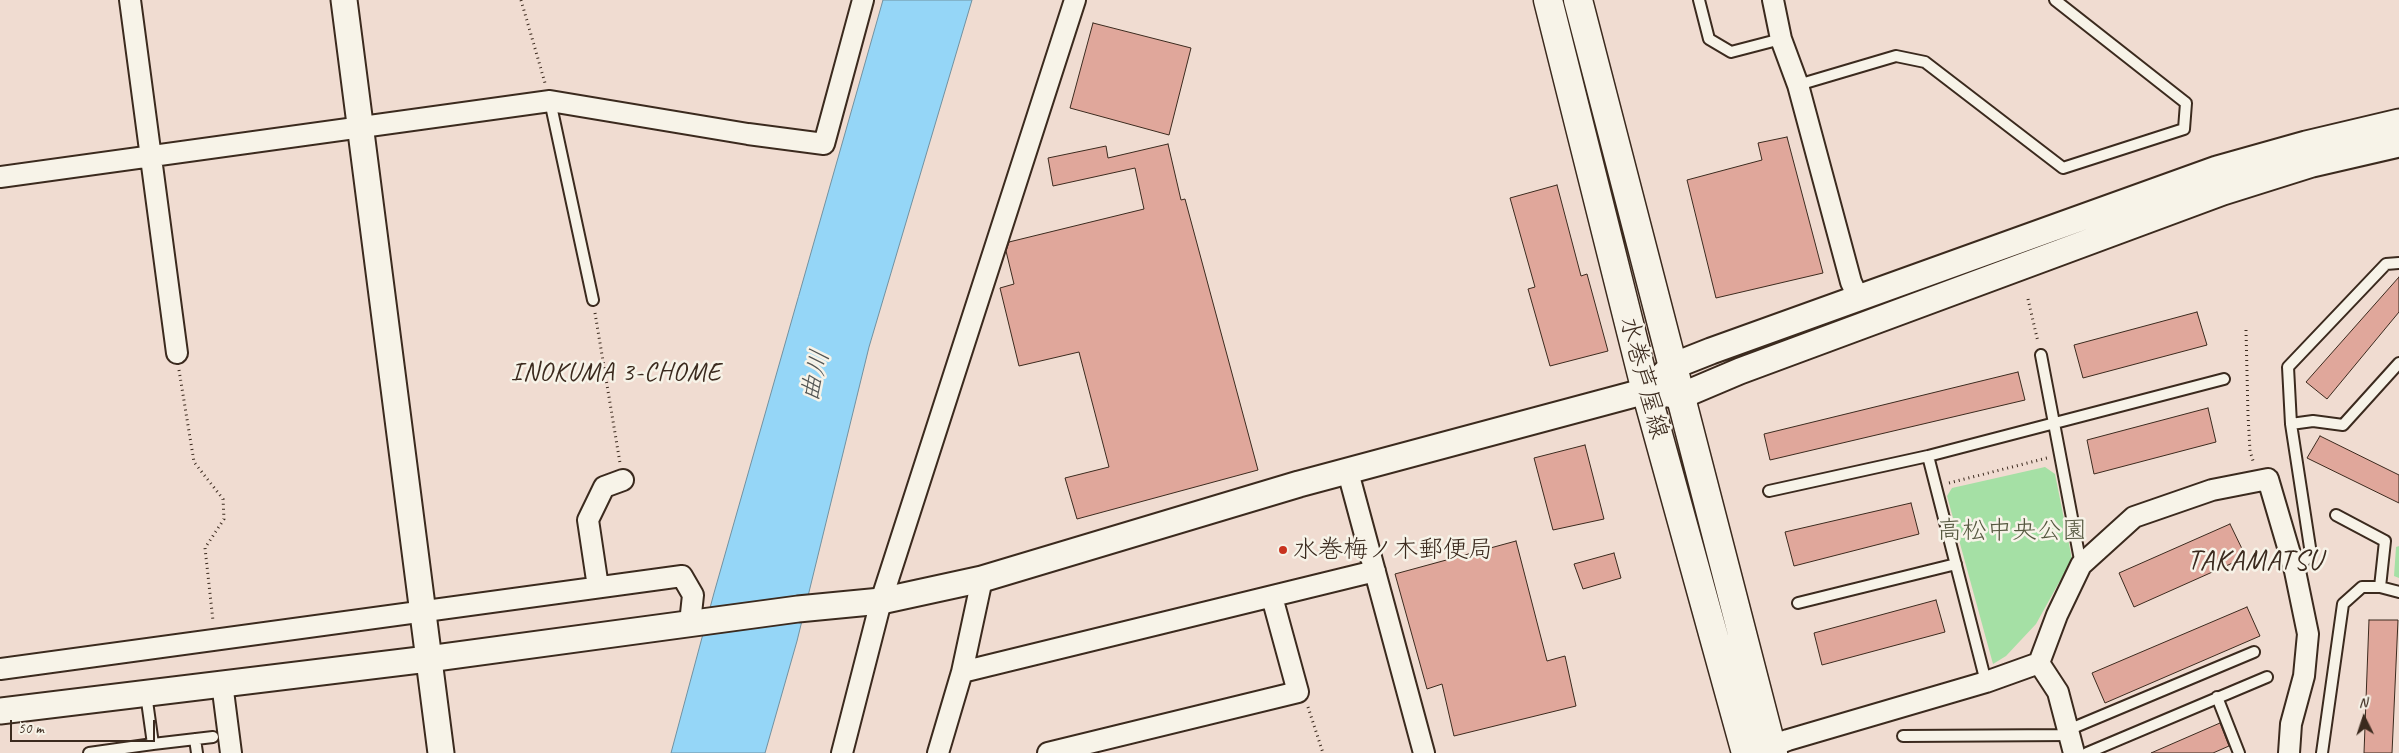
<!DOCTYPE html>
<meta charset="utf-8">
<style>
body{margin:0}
#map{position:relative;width:2399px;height:753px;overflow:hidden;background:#f0dcd1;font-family:Caveat,sans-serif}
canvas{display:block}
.north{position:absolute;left:2339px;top:693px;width:50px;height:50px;-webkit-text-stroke:4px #f7f3e8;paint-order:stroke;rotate:356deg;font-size:14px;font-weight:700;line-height:20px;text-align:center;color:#3b2a1e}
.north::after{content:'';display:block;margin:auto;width:18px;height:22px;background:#3b2a1e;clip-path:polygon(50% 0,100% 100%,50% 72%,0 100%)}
.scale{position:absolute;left:10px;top:720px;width:145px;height:22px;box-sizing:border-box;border:2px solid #3b2a1e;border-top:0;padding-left:6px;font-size:15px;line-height:18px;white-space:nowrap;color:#3b2a1e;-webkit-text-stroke:4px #f7f3e8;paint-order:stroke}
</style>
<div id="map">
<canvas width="2399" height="753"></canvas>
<div class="north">N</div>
<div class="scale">50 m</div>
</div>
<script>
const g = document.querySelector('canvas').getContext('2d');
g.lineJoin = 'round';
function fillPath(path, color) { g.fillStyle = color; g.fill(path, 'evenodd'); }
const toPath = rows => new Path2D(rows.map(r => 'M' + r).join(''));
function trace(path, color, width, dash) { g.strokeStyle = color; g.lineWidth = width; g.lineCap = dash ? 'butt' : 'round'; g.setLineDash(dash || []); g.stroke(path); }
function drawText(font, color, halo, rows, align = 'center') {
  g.font = font + ' Caveat,"Klee One",sans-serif'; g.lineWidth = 5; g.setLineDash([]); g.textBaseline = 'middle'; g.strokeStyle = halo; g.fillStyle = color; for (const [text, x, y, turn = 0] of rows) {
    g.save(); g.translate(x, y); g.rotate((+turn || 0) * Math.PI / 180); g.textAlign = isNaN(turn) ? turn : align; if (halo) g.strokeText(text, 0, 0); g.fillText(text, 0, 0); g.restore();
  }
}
const green = toPath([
 [2045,467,2055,474,2072,559,2036,624,2006,656,1993,664,1947,496,1952,488],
 [2399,546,2399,578,2394,576,2396,547]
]);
const water = toPath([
 [883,0,972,0,869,347,797,641,765,753,671,753,714,593,883,0]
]);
const building = toPath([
 [1093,23,1191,48,1169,135,1070,108,1093,23],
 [1787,137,1823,273,1716,298,1687,180,1762,160,1758,143,1787,137],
 [1168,144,1181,200,1185,199,1258,470,1077,519,1065,478,1109,467,1079,352,1019,366,1000,288,1014,284,1006,251,1009,242,1144,209,1135,168,1053,186,1048,158,1106,146,1108,158,1168,144],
 [1557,185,1581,276,1587,274,1608,351,1550,366,1528,289,1535,287,1510,198,1557,185],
 [2399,277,2399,312,2327,399,2306,382,2399,277],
 [2197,312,2207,345,2083,378,2074,345,2197,312],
 [2018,372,2025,400,1770,460,1764,434,2018,372],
 [2208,408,2216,442,2094,474,2087,440,2208,408],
 [2320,436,2399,475,2399,503,2307,458,2320,436],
 [1585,445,1604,519,1553,530,1534,458,1585,445],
 [1911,503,1919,534,1794,566,1785,532,1911,503],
 [2230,524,2246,557,2134,607,2119,573,2230,524],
 [1516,541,1547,661,1565,656,1576,706,1454,736,1442,684,1427,689,1395,574,1516,541],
 [1614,553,1621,578,1583,589,1574,564,1614,553],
 [1936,600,1945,632,1822,665,1814,633,1936,600],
 [2247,607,2260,636,2105,703,2092,673,2247,607],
 [2369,620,2398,620,2392,753,2364,753,2369,620],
 [2220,723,2229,746,2213,753,2151,753,2220,723]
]);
const path = toPath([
 [521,0,545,83],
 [2028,299,2038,342],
 [595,313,620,463],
 [2246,330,2248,415,2250,451,2254,464],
 [179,370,194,462,223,499,224,519,205,548,213,621],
 [1949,483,2047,458],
 [1308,707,1323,753]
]);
const service = toPath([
 [1699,0,1709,39,1731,52,1781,39],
 [1798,85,1896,56,1925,62,2063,168,2184,129,2186,103,2055,0],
 [550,101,593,300],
 [2041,355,2081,565],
 [2291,424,2288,367,2386,264,2399,263],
 [1928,456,1986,682],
 [1769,491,1928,456,2224,379],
 [2336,515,2385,541,2380,587],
 [2295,571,2311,554,2291,424,2313,421,2343,425,2399,363],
 [1798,603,1956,564],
 [2217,697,2239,753],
 [2068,730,2254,652],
 [1903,736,2070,735],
 [195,739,197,753],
 [153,744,213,737],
 [89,753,153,744,146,694],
 [2087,753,2267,677],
 [2322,753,2343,604,2362,587,2380,587,2399,592]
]);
const minor = toPath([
 [130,0,177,353],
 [1773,0,1781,39,1798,85,1851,282,1858,297],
 [0,177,550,101,748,134,824,144,863,0],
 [1348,472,1424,753],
 [598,587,588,520,604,487,623,480],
 [2039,663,2057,615,2081,565,2134,517,2212,490,2268,479,2295,571,2308,634,2304,676,2291,724,2289,753],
 [0,669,682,576,693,595,690,623],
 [962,672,1375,571],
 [222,683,231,753],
 [1760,750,1788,740,1986,682,2039,663,2058,692,2074,753],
 [842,753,881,601,1075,0],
 [938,753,962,672,982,579],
 [1048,753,1298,692,1272,597]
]);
const tertiary = toPath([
 [344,0,441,753],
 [1659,379,1673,366,1711,351,2217,169,2306,144,2399,122],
 [0,711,428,659,798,609,881,601,982,579,1299,484,1646,391,1681,396,1740,371,2223,192,2312,164,2399,144]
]);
const secondary = toPath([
 [1548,0,1646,391,1746,753],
 [1578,0,1773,753]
]);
const markers = [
 [1283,550,5,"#c8321e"]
];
const streetNames = [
 ["水巻芦屋線",1643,378,75]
];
const parkNames = [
 ["高松中央公園",2012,531]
];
const poiNames = [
 ["水巻梅ノ木郵便局",1293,550]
];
const neighbourhoodNames = [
 ["INOKUMA 3-CHOME",616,373]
];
const waterNames = [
 ["曲川",816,376,-77]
];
const quarterNames = [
 ["TAKAMATSU",2255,562]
];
fillPath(green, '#a5e0a5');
fillPath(water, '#95d6f7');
trace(water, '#7191a0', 1);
fillPath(building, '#e0a79b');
trace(building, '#3b2a1e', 1);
trace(service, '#3b2a1e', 14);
trace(minor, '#3b2a1e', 24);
trace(tertiary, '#3b2a1e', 29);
trace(secondary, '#3b2a1e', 31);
trace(path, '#3b2a1e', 3, [1, 4]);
trace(service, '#f7f3e8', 10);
trace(minor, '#f7f3e8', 20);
trace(tertiary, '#f7f3e8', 25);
trace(secondary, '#f7f3e8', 28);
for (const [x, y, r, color] of markers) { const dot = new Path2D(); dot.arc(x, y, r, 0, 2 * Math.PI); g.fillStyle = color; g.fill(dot); trace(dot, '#f7f3e8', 2); }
drawText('25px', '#3b2a1e', '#f7f3e8', streetNames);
drawText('25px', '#565840', '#f7f3e8', parkNames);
drawText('25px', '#3b2a1e', '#f7f3e8', poiNames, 'left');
g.letterSpacing = '1px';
drawText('26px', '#3b2a1e', '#f7f3e8', neighbourhoodNames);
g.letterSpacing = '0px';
drawText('italic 26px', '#525554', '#f7f3e8', waterNames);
g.letterSpacing = '1px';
drawText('28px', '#3b2a1e', '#f7f3e8', quarterNames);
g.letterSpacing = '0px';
</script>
